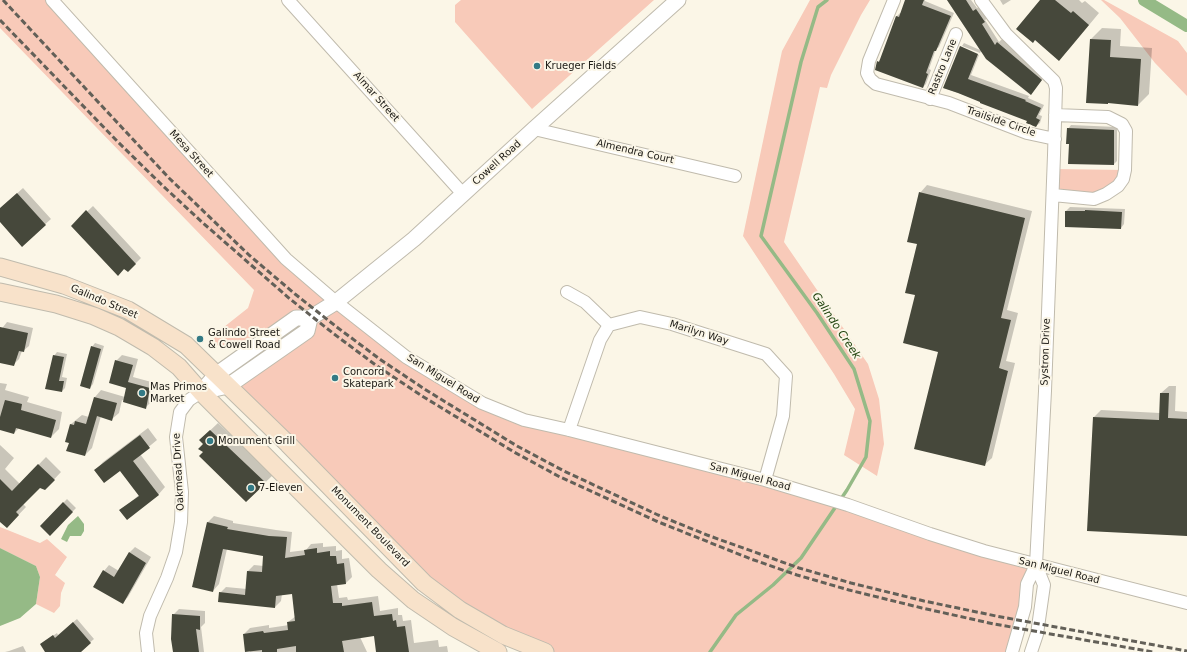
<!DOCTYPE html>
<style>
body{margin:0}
canvas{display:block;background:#fbf6e7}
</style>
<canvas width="1187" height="652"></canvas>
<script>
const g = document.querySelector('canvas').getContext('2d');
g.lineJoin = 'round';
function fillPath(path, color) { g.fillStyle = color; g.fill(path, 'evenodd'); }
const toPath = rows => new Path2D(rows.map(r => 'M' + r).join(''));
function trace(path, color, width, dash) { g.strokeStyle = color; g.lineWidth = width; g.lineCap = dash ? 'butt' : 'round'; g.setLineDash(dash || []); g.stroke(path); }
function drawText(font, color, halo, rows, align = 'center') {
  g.font = font + ' "DejaVu Sans",sans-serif'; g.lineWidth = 4; g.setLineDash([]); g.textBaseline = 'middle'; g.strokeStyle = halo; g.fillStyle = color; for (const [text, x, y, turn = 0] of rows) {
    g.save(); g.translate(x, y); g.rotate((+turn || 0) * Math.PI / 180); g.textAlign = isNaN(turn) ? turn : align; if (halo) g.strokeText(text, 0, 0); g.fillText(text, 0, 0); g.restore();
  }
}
const green = toPath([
 [0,0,52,0,286,259,336,302,482,403,765,480,1036,565,1012,652,545,652,460,610,228,386,244,375,310,319,261,334,240,345,223,346,209,344,224,327,248,308,254,290,0,28],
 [461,0,654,0,532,109,455,22,455,5],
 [810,0,870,0,861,15,831,75,827,88,820,87,784,242,868,364,879,399,884,444,877,476,844,455,855,409,834,374,743,236,782,51],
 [1101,0,1104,0,1178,41,1187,53,1187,96,1155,63,1120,18],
 [1054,169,1125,170,1106,194,1053,195],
 [0,527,40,543,47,539,67,557,55,575,65,583,61,593,60,606,54,613,36,604,40,577,36,566,0,548]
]);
const water = toPath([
 [78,516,84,524,84,531,81,536,70,536,67,542,61,539,68,525],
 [0,548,36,566,40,577,36,604,20,618,0,626]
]);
const shadow = toPath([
 [907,0,925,0,925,1,954,13,939,47,936,49,929,69,931,70,926,84,923,87,876,69,878,62,882,58,896,17,900,13,901,13],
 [947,0,971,0,977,8,980,6,988,18,985,20,999,42,1002,39,1045,76,1034,90,981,51,980,53,962,46,964,43,980,50],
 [1000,0,1011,0,1003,5],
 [1042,0,1079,0,1082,3,1085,1,1099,13,1070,48,1059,59],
 [1102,28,1121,29,1120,46,1152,48,1149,94,1138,105,1091,39],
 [961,47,979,55,971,75,1029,96,1028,98,1044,105,1039,115,1042,116,1040,123,1036,126,1029,120,981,101,944,88],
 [1071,125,1117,127,1117,161,1114,164,1070,143,1068,129],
 [927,185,1032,211,1007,310,1018,313,1006,361,1015,363,992,458,984,465,916,294,920,193],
 [23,188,51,219,22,245,0,220,0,209],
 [93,206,141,258,128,271,72,226],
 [1070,207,1125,209,1124,224,1121,228,1066,226,1066,211],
 [7,322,33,328,29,346,23,351,22,351,19,359,14,364,0,362,0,331],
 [95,343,104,346,93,384,90,388,92,347],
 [57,352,67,354,62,377,67,378,65,388,62,391,46,388,54,356],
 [122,355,138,359,133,377,155,383,151,402,145,408,122,400,119,413,112,419,101,416,92,448,85,455,70,442,71,424,82,415,89,417,95,397,101,390,125,397,127,388,116,361],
 [0,383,7,384,5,390,29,397,27,402,62,412,59,429,51,437,19,428,14,433,0,429],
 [1169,386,1176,386,1175,411,1187,412,1187,535,1094,417,1101,410,1160,413,1161,393],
 [218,423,273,475,246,501,204,452,205,443,200,440],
 [148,428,157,440,140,454,165,487,158,495,121,510,139,495,120,469,96,470,103,462],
 [0,445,14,458,5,469,20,484,46,457,61,472,45,489,40,487,23,504,26,507,7,527,0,520],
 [67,499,76,508,50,535,41,526],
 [214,516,233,521,233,523,276,530,292,532,290,552,306,550,311,544,323,543,323,547,336,546,336,551,342,550,342,559,349,558,352,577,346,583,337,584,339,598,347,597,348,600,378,596,380,611,398,608,398,615,402,615,403,621,411,620,414,643,438,640,439,647,447,646,448,652,377,652,375,635,360,637,367,652,250,652,244,634,250,628,269,625,269,628,289,625,288,622,296,616,293,593,282,594,281,601,275,607,220,593,226,587,247,589,248,571,254,565,264,566,264,555,227,549,219,584,213,591,208,522],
 [135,547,151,557,128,597,123,602,104,571,109,565,119,571,129,553],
 [179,609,205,611,205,623,201,627,204,652,174,652,173,615],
 [77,619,94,639,79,652,46,652,41,644,57,633,58,635],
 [23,646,26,652,5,652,9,651]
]);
const stream = toPath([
 [710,652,736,615,773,585,801,558,847,490,866,457,870,421,854,369,817,313,761,236,801,62,818,7,827,0]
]);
const canal = toPath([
 [1144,0,1187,26]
]);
const building = toPath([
 [905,0,924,0,922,5,951,16,936,51,934,51,926,73,928,74,923,88,875,70,877,61,879,62,896,16,899,17],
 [947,0,966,0,973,11,976,9,985,22,982,24,995,45,997,42,1042,80,1031,95,986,59],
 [1040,0,1055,0,1071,13,1073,11,1089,25,1059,61,1035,40,1033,43,1016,29],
 [1090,39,1111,40,1110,57,1141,59,1138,106,1108,103,1108,104,1086,103],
 [960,46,978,54,968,79,1026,100,1025,101,1041,108,1036,118,1040,120,1036,127,1026,123,1027,121,980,103,980,102,958,93,943,88],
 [1067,128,1114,130,1114,165,1068,164,1069,144,1066,144],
 [919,192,1025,218,1001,318,1011,320,999,368,1008,371,985,466,914,449,938,352,903,343,915,295,905,293,917,244,907,242],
 [17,193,46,225,22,247,0,222,0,208],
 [86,210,136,264,128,272,124,269,118,276,71,226],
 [1085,210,1122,212,1121,229,1065,227,1065,211,1085,211],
 [0,327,28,333,24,352,19,351,14,366,0,363],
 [91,346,101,349,90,389,80,386],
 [53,355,64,357,59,381,64,381,62,392,45,389],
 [115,360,133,365,128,382,150,388,146,409,123,402,126,388,109,383],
 [1160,393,1169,393,1168,418,1187,419,1187,536,1087,531,1093,417,1159,420],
 [94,397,117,403,112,421,97,416,85,456,66,451,69,443,65,442,70,424,74,425,75,421,86,424],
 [5,400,22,404,21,410,56,420,51,438,16,428,14,434,0,430,0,417],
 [210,430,266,483,246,502,199,456,203,452,198,449,203,444,199,440],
 [140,435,150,448,133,461,159,495,127,520,119,510,139,496,120,471,104,483,94,470],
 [38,464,55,480,45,490,40,488,16,512,19,515,7,528,0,522,0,479,12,491],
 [63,502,73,512,50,536,40,526],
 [207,522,228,527,227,529,269,536,287,537,285,558,305,555,304,550,317,548,317,553,330,551,330,556,336,556,337,564,344,563,346,584,331,586,333,603,342,603,342,606,372,602,374,616,392,614,393,621,396,620,397,627,405,626,409,652,376,652,374,636,342,641,344,652,296,652,296,646,277,649,277,652,262,652,262,650,245,652,243,634,263,631,264,633,288,630,287,622,295,621,292,594,276,596,275,608,218,602,219,592,245,595,247,571,262,572,263,556,223,549,213,592,192,587],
 [129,552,146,563,123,604,93,587,103,570,114,577],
 [172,614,200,616,200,630,196,629,199,652,173,652,171,639],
 [73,622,91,643,81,652,45,652,40,644,53,635,55,638]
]);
const minor = toPath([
 [52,0,286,259,336,302,406,357,482,403,524,420,569,430,765,480,848,505,930,534,984,551,1187,603],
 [288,0,463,194],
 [894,0,869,61,867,73,870,79,876,84,949,103,1027,133,1055,139],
 [981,0,1006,34,1054,81,1056,88,1054,155,1045,391,1036,565,1027,584,1025,607,1012,652],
 [930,99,956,34],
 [534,129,735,176],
 [1053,195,1094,199,1106,194,1118,186,1123,179,1125,170,1126,131,1122,124,1108,117,1055,115],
 [567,292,585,302,609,325],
 [569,430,600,340,609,325,640,317,672,324,766,354,786,376,783,416,765,480],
 [148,652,146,633,150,616,167,578,176,552,181,522,182,492,176,437,180,412,189,400,201,392],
 [1031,652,1037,634,1044,585,1036,565]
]);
const tertiary = toPath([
 [201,392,217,374,296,318,310,318,336,302,414,239,534,129,678,0],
 [201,392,228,386,307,331,310,318]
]);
const secondary = toPath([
 [0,267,64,285,128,310,186,345,288,444,424,583,460,610,503,635,545,652],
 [0,292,56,304,94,316,119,327,153,347,179,367,201,392,379,570,413,600,453,627,498,652]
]);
const rail = toPath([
 [3,0,169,178,249,255,295,294,338,328,381,360,426,390,517,446,564,471,658,515,707,535,799,568,851,583,924,601,996,616,1187,651],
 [0,20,118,142,163,186,203,223,290,299,334,334,377,366,422,396,514,452,560,477,656,521,751,559,797,575,849,590,922,608,994,624,1153,652]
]);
const markers = [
 [537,66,4,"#337a85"],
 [200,339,4,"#337a85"],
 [335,378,4,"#337a85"],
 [142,393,4,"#337a85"],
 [210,441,4,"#337a85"],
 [251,488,4,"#337a85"]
];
const poiNames = [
 ["Krueger Fields",545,66],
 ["Galindo Street",208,333],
 ["& Cowell Road",208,345],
 ["Concord",343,372],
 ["Skatepark",343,384],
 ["Mas Primos",150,387],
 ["Market",150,399],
 ["Monument Grill",218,441],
 ["7-Eleven",259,488]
];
const streetNames = [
 ["Rastro Lane",943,67,-68],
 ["Almar Street",376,97,48],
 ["Trailside Circle",1001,122,19],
 ["Almendra Court",635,152,13],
 ["Mesa Street",191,154,48],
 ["Cowell Road",497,163,-42],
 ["Galindo Street",104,302,23],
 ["Marilyn Way",699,333,17],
 ["Systron Drive",1046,352,-88],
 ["San Miguel Road",443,379,32],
 ["Oakmead Drive",179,472,-93],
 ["San Miguel Road",750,477,15],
 ["Monument Boulevard",370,527,46],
 ["San Miguel Road",1059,571,14]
];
const waterNames = [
 ["Galindo Creek",836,326,56]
];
fillPath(green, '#f8cab9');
fillPath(water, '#95ba86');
fillPath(shadow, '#0003');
trace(stream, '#95ba86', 3.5);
trace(canal, '#95ba86', 12);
fillPath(building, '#46483b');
trace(minor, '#c0bbad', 14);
trace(tertiary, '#c0bbad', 17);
trace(secondary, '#c0bbad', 19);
trace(minor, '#fff', 12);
trace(tertiary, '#fff', 15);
trace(secondary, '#f8e2ca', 17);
trace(rail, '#636058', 3, [6, 3]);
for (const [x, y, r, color] of markers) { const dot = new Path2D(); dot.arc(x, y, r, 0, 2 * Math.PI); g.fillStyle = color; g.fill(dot); trace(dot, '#fbf6e7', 1.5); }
drawText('10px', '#1b1914', '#fbf6e7', poiNames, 'left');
drawText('10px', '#1b1914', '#fbf6e7', streetNames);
drawText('italic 11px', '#1f420c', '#fbf6e7', waterNames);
</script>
